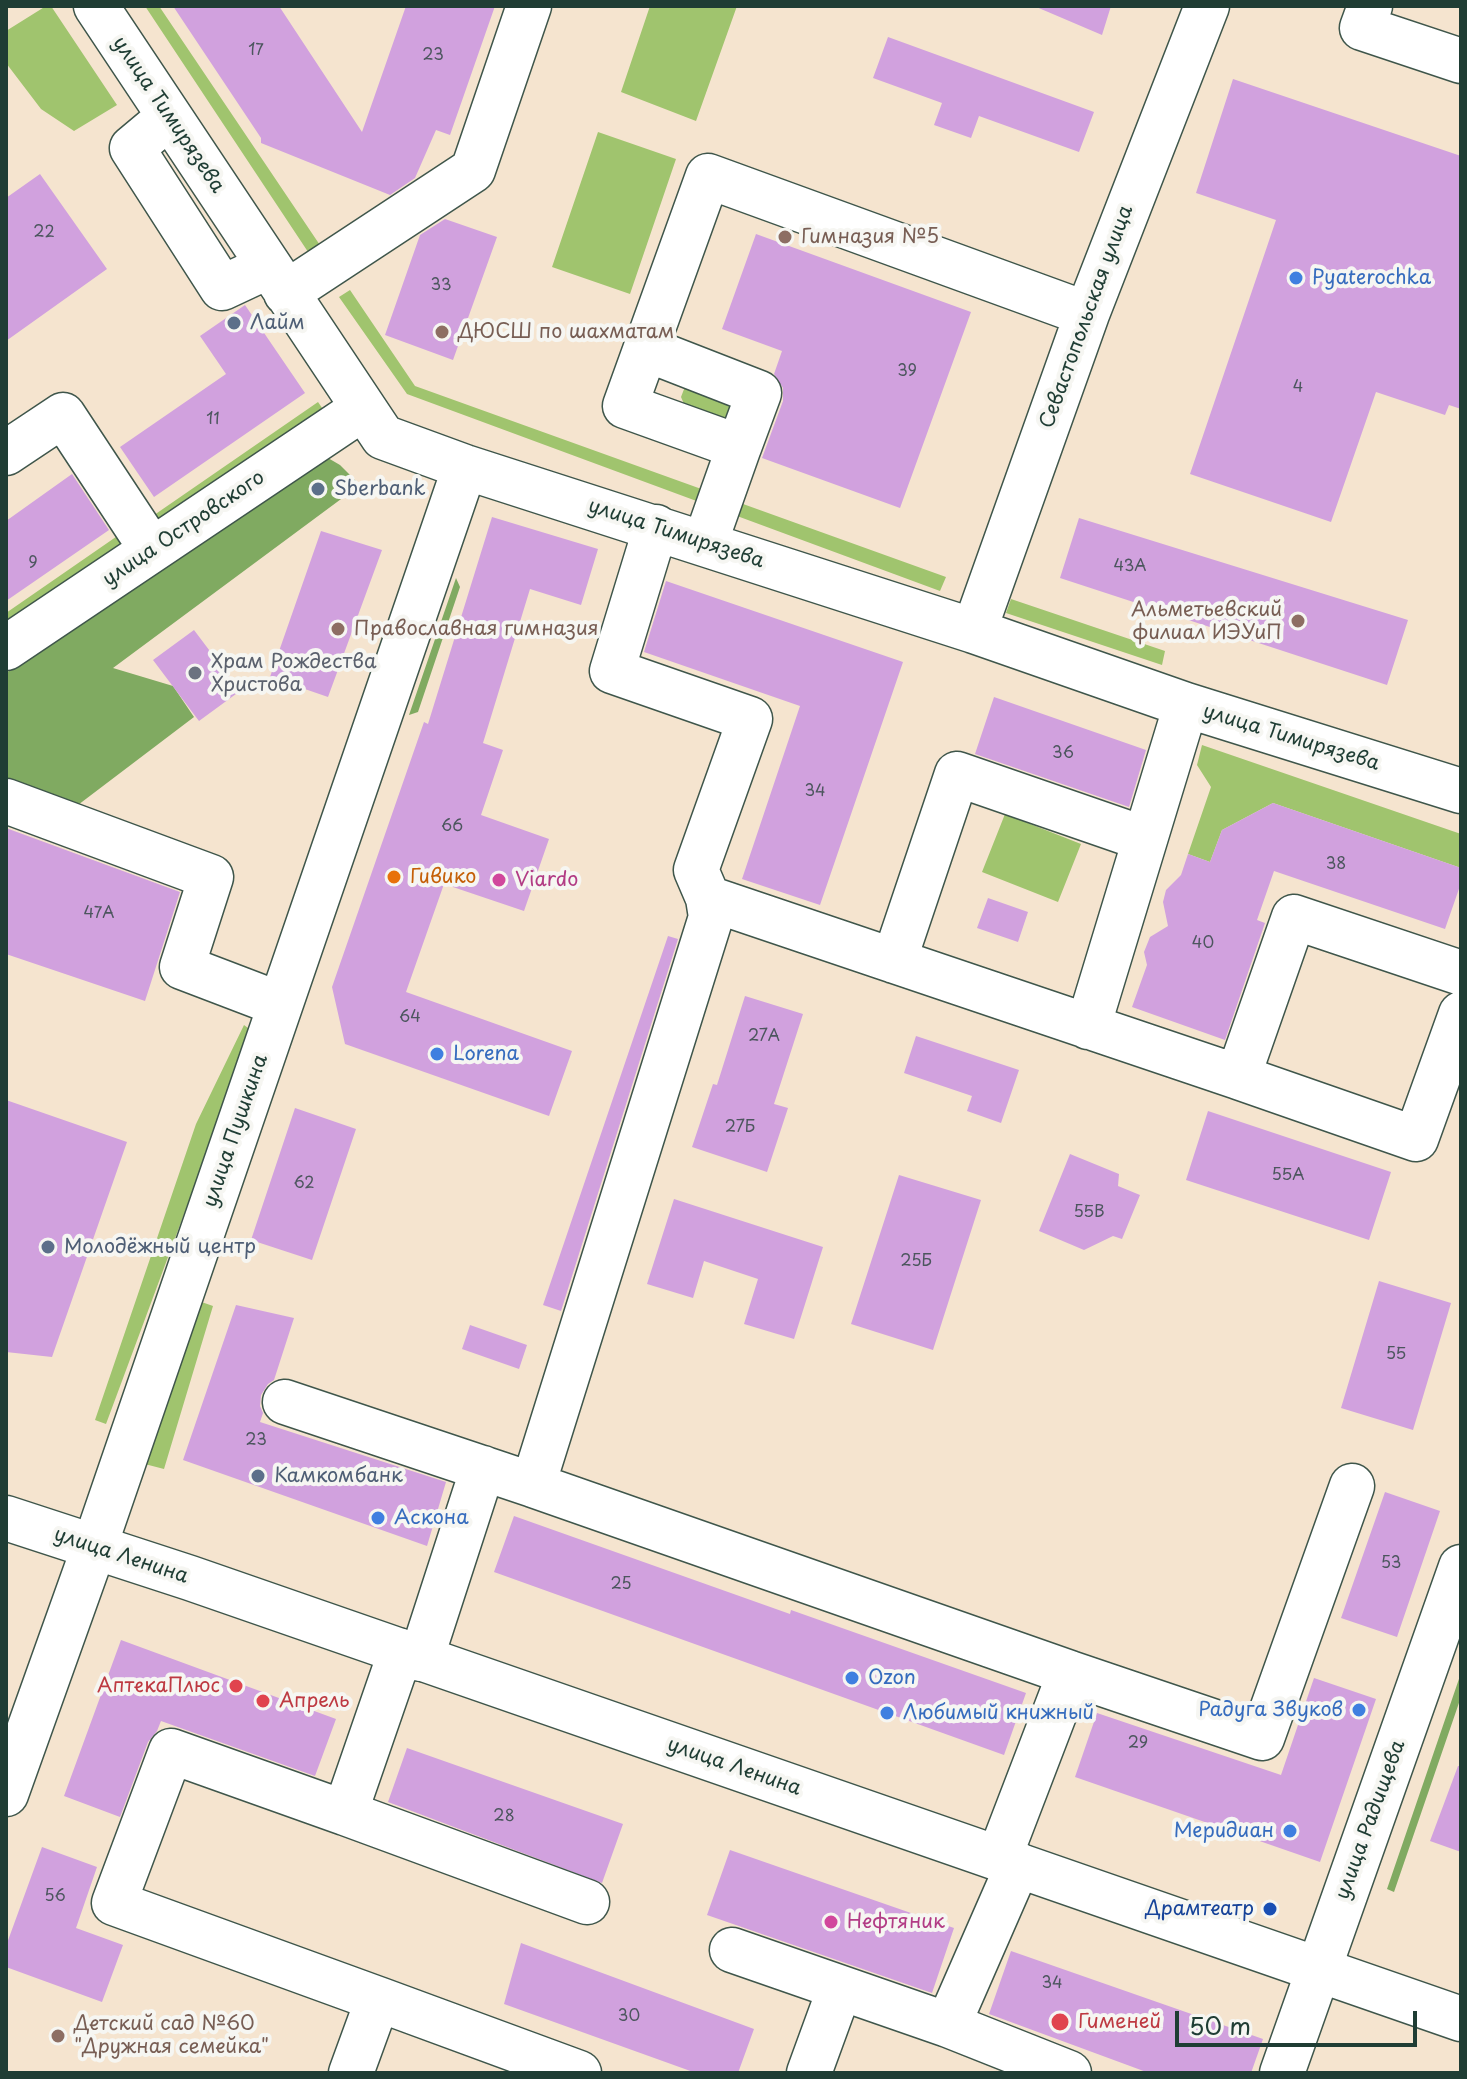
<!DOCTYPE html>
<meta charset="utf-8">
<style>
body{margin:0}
#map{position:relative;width:1467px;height:2079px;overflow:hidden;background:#f5e4cf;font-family:"Playpen Sans",sans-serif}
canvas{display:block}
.frame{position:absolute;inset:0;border:8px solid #1f3d34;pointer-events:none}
.scale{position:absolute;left:1175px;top:2011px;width:242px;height:36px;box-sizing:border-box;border:4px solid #1f3d34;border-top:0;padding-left:10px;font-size:24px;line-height:28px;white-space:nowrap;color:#1f3d34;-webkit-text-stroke:6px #f6f6f2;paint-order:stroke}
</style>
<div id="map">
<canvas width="1467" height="2079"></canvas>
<div class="frame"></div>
<div class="scale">50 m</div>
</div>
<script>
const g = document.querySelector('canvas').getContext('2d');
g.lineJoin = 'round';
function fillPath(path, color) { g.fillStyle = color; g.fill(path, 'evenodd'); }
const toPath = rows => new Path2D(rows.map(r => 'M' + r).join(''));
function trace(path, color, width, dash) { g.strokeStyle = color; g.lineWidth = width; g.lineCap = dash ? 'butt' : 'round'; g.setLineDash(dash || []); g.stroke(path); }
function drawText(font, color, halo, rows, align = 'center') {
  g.font = font + ' "Playpen Sans",sans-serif'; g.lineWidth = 8; g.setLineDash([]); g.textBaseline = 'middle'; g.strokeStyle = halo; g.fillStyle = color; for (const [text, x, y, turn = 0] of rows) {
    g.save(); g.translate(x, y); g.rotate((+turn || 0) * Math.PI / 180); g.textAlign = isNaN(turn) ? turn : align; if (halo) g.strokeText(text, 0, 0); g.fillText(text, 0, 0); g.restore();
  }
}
const green = toPath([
 [46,6,51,6,117,105,74,131,41,109,6,63,6,31],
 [145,6,159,6,332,263,320,270],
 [650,6,737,6,696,121,621,92],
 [598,132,676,159,630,294,552,267],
 [350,290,415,386,946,577,940,591,407,394,339,297],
 [686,384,743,397,734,423,684,404,681,397],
 [318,402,329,418,154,536,144,522],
 [126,530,137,547,6,637,6,613],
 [1011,599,1165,651,1162,665,1006,613],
 [1202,745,1461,834,1461,868,1273,803,1222,830,1210,862,1188,854,1211,787,1197,765],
 [1005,814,1081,844,1058,902,982,872],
 [244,1025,252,1031,106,1424,95,1420,196,1124],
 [193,1299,213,1306,164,1469,137,1462]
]);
const forest = toPath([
 [328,458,340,465,360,485,113,668,173,686,194,717,74,808,6,791,6,673],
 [456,578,460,587,418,712,409,715],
 [1461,1673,1461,1697,1394,1892,1387,1889]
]);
const building = toPath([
 [173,6,279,6,362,132,406,6,495,6,450,135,436,130,415,178,390,195,261,143,261,138],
 [1034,6,1111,6,1102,35],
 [888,37,1094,112,1079,152,979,116,971,138,934,125,942,103,873,78],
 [1233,79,1461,156,1461,409,1449,405,1445,415,1376,392,1331,522,1190,474,1276,220,1196,193],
 [40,174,107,269,6,341,6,198],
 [445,219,497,237,453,360,385,335,420,235],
 [756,234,971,312,900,508,762,458,783,401,783,388,774,374,782,351,722,329],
 [245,305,305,393,154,497,120,447,226,374,200,336],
 [72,474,109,530,6,601,6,521],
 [492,517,598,549,581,605,530,589,483,743,503,750,481,815,549,839,524,911,444,884,406,992,572,1051,549,1116,345,1044,332,987,424,722,428,724],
 [1079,518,1408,620,1387,685,1060,578],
 [321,531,382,550,328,697,270,677],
 [666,581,903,662,820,905,742,879,800,706,644,652],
 [194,630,240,691,199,721,153,660],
 [994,697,1146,750,1129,807,975,754],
 [1273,803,1461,868,1461,883,1445,929,1274,871,1257,920,1265,923,1225,1040,1132,1007,1147,965,1144,952,1150,937,1168,926,1163,902,1166,890,1181,875,1188,854,1210,862,1222,830],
 [6,828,180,892,145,1001,6,954],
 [988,898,1028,912,1018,942,977,928],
 [668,936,678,939,561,1311,543,1305],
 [745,996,803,1014,774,1104,788,1108,767,1172,692,1147,713,1084,717,1085],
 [916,1036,1019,1070,1001,1123,967,1111,972,1096,904,1073],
 [6,1100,127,1142,52,1357,6,1352],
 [295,1108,356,1129,312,1260,251,1240],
 [1208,1111,1391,1172,1369,1240,1186,1180],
 [1070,1154,1119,1174,1118,1186,1140,1195,1122,1239,1113,1236,1084,1250,1039,1231],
 [899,1175,981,1200,933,1350,851,1324],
 [674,1199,823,1247,794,1339,744,1324,758,1279,704,1261,693,1298,647,1284],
 [1379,1281,1451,1303,1413,1430,1341,1408],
 [236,1305,294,1318,274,1380,268,1384,261,1395,260,1406,263,1413,260,1422,446,1482,427,1546,183,1460],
 [470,1325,527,1345,519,1369,462,1349],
 [1385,1492,1440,1511,1397,1637,1341,1618],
 [514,1516,790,1614,791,1610,1026,1693,1004,1755,494,1572],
 [121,1640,336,1719,315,1776,161,1721,157,1731,148,1742,120,1817,64,1796],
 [1314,1678,1376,1699,1320,1862,1075,1777,1097,1713,1281,1775],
 [407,1748,623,1824,602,1883,388,1802],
 [1458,1766,1461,1766,1461,1852,1430,1841],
 [42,1847,97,1867,76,1928,123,1945,102,2002,6,1967,6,1946],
 [730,1850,954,1928,932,1993,707,1915],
 [521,1943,754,2029,738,2073,696,2073,504,2004],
 [1011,1951,1263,2039,1251,2073,1149,2073,989,2014]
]);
const minor = toPath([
 [96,6,383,437,465,467,974,631,1186,705,1461,791],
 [1370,6,1362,28,1461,61],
 [169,117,132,148,222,288,269,266],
 [286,293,473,170,529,6],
 [646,349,759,393,739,447],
 [6,453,63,415,152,550],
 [656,527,612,671,750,719,696,870,708,898,711,917,533,1485,1070,1673,999,1858],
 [705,543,739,447,625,406,708,176,1087,314],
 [974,631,1087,314,1207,6],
 [6,648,362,409],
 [6,801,211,877,182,967,279,1004],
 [708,898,1238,1077,1294,917,1461,973],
 [894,961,957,774,1145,839],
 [1088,1027,1186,705],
 [1238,1077,1416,1139,1461,1014],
 [285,1402,533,1485],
 [421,1659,483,1468],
 [1070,1673,1262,1738,1352,1486],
 [6,1794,95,1545,465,467],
 [345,1813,587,1902],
 [1018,1865,948,2025,1069,2073],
 [732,1950,948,2025],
 [378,1999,579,2073],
 [351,2073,378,1999,114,1903,171,1751,345,1813,401,1651],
 [809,2073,840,1988],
 [1282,2073,1461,1567]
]);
const major = toPath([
 [6,1518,190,1578,1461,2019]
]);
const markers = [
 [785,237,8,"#8d6e63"],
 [1296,278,8,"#3f7fe0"],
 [234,323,8,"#5c6f8a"],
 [442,332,8,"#8d6e63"],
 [318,489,8,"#5c6f8a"],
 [1298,621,8,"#8d6e63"],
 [338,629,8,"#8d6e63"],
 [195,673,8,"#6b7280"],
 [394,877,8,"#e8710a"],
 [499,880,8,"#d1479c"],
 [437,1054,8,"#3f7fe0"],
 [48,1247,8,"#5c6f8a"],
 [258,1476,8,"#5c6f8a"],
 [378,1518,8,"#3f7fe0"],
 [852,1678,8,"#3f7fe0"],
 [236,1686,8,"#e0444e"],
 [263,1701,8,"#e0444e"],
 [1359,1710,8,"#3f7fe0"],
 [887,1713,8,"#3f7fe0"],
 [1290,1831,8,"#3f7fe0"],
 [1270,1909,8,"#1a4fb4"],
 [831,1922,8,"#d1479c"],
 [1060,2022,10,"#e0444e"],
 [58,2036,8,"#8d6e63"]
];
const numberNames = [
 ["17",256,51],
 ["23",433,56],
 ["22",44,233],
 ["33",441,286],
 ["39",907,372],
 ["4",1298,388],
 ["11",213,420],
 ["9",33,564],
 ["43А",1130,567],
 ["36",1063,754],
 ["34",815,792],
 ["66",452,827],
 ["38",1336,865],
 ["47А",99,914],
 ["40",1203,944],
 ["64",410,1018],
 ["27А",764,1037],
 ["27Б",740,1128],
 ["55А",1288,1176],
 ["62",304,1184],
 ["55В",1089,1213],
 ["25Б",916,1262],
 ["55",1396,1355],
 ["23",256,1441],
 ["53",1391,1564],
 ["25",621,1585],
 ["29",1138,1744],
 ["28",504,1817],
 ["56",55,1897],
 ["34",1052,1984],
 ["30",629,2017]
];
const streetNames = [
 ["улица Тимирязева",168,115,56],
 ["Севастопольская улица",1087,317,-70],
 ["улица Островского",184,529,-34],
 ["улица Тимирязева",676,534,18],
 ["улица Тимирязева",1291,738,17],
 ["улица Пушкина",236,1131,-71],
 ["улица Ленина",121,1556,18],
 ["улица Ленина",734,1767,19],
 ["улица Радищева",1371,1820,-70]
];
const educationNames = [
 ["Гимназия №5",801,237],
 ["ДЮСШ по шахматам",458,332],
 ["Альметьевский",1282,610,"right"],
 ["филиал ИЭУиП",1282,633,"right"],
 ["Православная гимназия",354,629],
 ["Детский сад №60",74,2024],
 ["\"Дружная семейка\"",74,2047]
];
const shopNames = [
 ["Pyaterochka",1312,278],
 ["Lorena",453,1054],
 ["Аскона",394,1518],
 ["Ozon",868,1678],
 ["Радуга Звуков",1343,1710,"right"],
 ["Любимый книжный",903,1713],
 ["Меридиан",1274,1831,"right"]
];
const serviceNames = [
 ["Лайм",250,323],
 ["Sberbank",334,489],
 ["Молодёжный центр",64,1247],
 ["Камкомбанк",274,1476]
];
const worshipNames = [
 ["Храм Рождества",211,662],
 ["Христова",211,685]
];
const foodNames = [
 ["Гивико",410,877]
];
const hotelNames = [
 ["Viardo",515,880],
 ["Нефтяник",847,1922]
];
const healthNames = [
 ["АптекаПлюс",220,1686,"right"],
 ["Апрель",279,1701],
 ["Гименей",1078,2022]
];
const transitNames = [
 ["Драмтеатр",1254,1909]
];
fillPath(green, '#a0c46e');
fillPath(forest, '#80aa61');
fillPath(building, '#d1a1de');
trace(minor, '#3f564b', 47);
trace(major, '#3f564b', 47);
trace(minor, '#fff', 44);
trace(major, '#fff', 44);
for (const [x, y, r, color] of markers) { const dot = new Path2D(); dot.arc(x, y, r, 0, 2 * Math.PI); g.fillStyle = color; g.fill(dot); trace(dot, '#f6f6f2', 3); }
drawText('16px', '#4c565e', null, numberNames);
drawText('20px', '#1f3d34', '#f6f6f2', streetNames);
drawText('20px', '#785e54', '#f6f6f2', educationNames, 'left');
drawText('20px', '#366cbe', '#f6f6f2', shopNames, 'left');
drawText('20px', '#4e5e75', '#f6f6f2', serviceNames, 'left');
drawText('20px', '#5b616d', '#f6f6f2', worshipNames, 'left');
drawText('20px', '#c56008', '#f6f6f2', foodNames, 'left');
drawText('20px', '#b23c85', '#f6f6f2', hotelNames, 'left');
drawText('20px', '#be3a42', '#f6f6f2', healthNames, 'left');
drawText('20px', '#164399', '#f6f6f2', transitNames, 'right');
</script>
